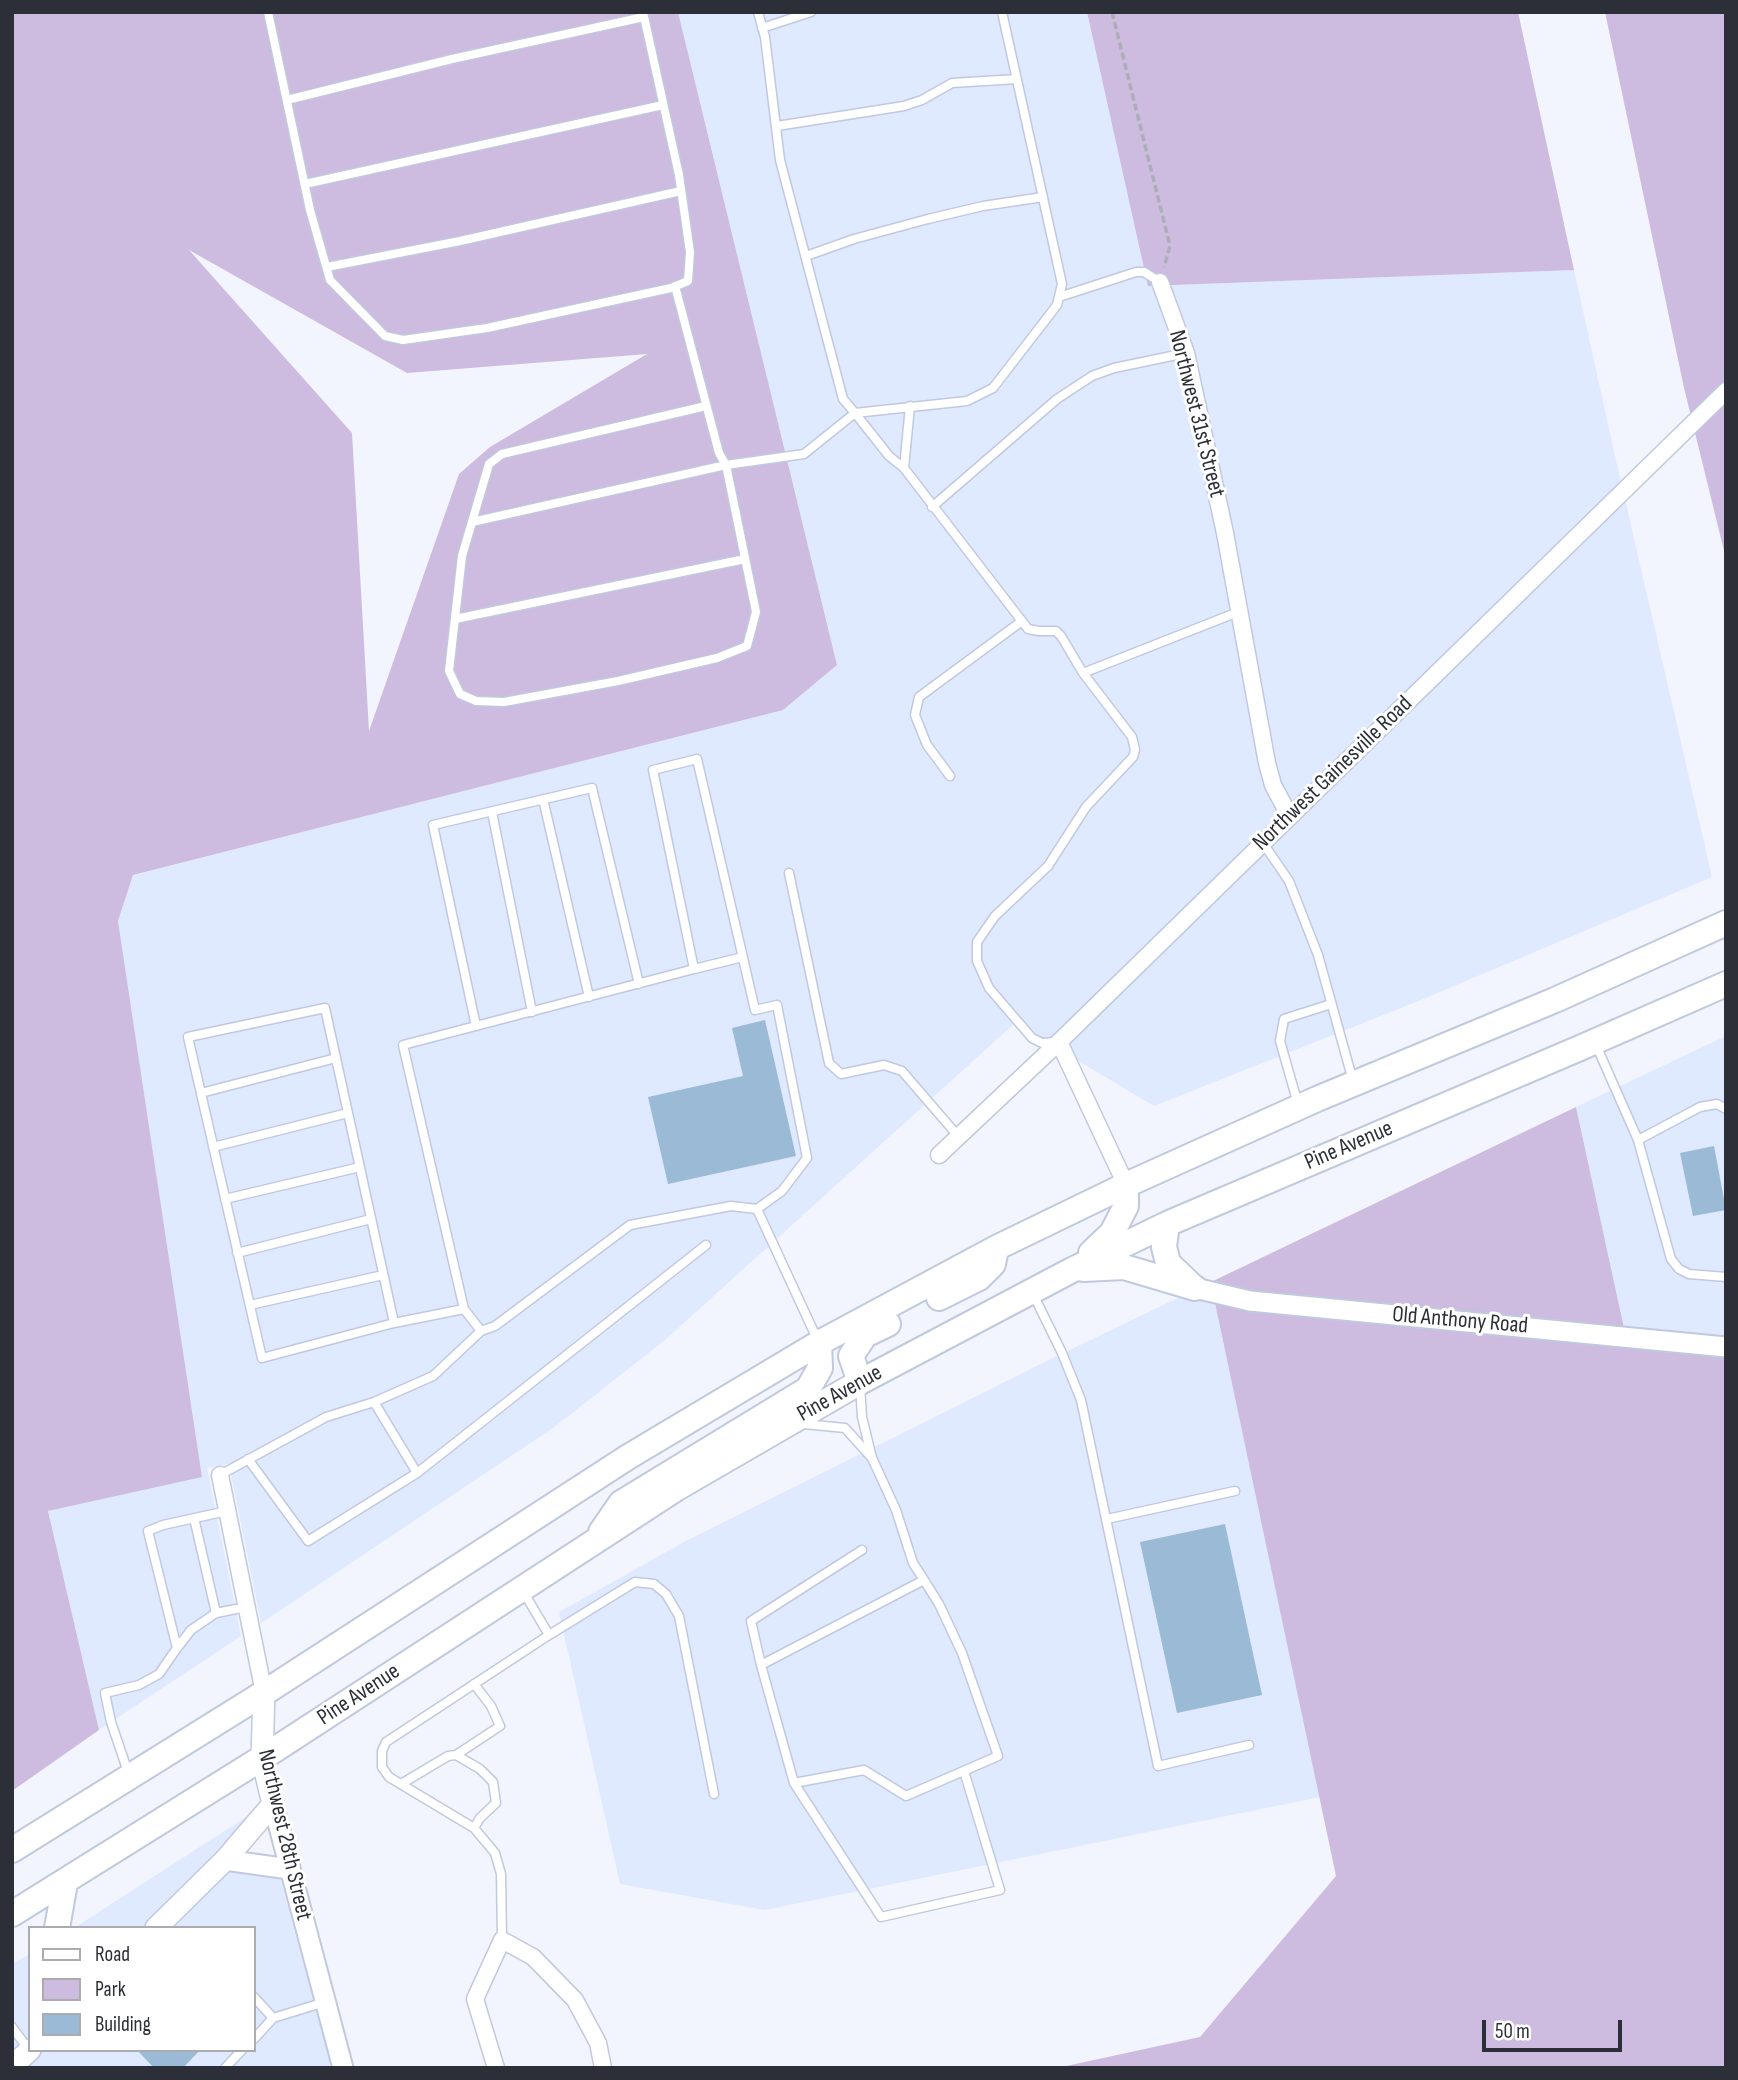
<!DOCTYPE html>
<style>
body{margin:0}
#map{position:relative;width:1738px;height:2080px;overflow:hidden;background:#f2f5fe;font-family:"Sofia Sans Condensed",sans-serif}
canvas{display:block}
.frame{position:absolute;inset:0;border:14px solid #2c2f37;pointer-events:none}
.legend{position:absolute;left:28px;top:1926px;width:228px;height:126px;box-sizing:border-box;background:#fff;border:2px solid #abacaf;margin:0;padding:9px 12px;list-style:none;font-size:21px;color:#2c2f37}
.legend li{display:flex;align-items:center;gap:14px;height:35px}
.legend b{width:35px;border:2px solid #abacaf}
.scale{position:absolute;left:1482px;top:2020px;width:140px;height:32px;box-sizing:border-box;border:4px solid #2c2f37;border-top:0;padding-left:9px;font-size:21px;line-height:24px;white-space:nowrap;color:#2c2f37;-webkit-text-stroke:5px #fff;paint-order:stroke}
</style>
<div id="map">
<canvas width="1738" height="2080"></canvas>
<div class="frame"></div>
<ul class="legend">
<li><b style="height:9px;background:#fff"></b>Road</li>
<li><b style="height:19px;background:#cdbcdf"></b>Park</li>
<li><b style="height:19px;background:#9bbad5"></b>Building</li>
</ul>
<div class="scale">50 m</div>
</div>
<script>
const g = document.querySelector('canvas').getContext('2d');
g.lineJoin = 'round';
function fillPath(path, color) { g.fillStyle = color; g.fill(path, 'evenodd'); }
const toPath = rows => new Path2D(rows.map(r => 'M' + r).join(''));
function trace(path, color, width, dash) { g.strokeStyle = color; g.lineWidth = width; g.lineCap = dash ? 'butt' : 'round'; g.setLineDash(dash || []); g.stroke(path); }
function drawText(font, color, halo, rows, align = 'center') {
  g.font = font + ' "Sofia Sans Condensed",sans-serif'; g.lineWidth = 6; g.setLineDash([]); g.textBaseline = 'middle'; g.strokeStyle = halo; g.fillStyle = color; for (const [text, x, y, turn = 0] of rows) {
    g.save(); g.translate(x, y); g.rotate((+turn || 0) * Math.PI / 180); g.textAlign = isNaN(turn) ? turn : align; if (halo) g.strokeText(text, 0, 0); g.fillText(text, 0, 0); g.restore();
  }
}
const built = toPath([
 [678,12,1087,12,1149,286,1574,270,1615,456,1712,877,1421,1000,1154,1106,1015,1023,665,1340,553,1428,261,1623,229,1464,207,1468,241,1636,99,1730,48,1511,202,1476,118,921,133,875,783,710,837,665],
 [1726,1036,1726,1337,1624,1328,1576,1107],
 [1182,1296,1189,1297,1194,1302,1197,1299,1215,1303,1320,1797,765,1910,620,1884,559,1612,684,1542,1053,1358],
 [254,1812,222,1850,218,1850,216,1856,143,1928,74,1928],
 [230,1871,280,1878,332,2068,26,2068,44,2050,254,2050,254,1928,171,1928],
 [30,1954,30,2037,12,2054,12,1964]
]);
const green = toPath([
 [12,12,678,12,837,665,783,710,133,875,118,921,202,1477,48,1511,99,1730,12,1791],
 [189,250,407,373,647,354,490,447,459,474,369,731,352,433],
 [1087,12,1518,12,1574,270,1148,286],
 [1605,12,1726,12,1726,559,1684,388],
 [1576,1107,1624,1328,1252,1292,1211,1282],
 [1215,1303,1248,1311,1726,1357,1726,2068,1057,2068,1200,2037,1336,1876]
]);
const building = toPath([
 [765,1020,796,1156,668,1184,648,1097,743,1076,732,1028],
 [1714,1146,1726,1210,1693,1216,1680,1153],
 [1225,1524,1262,1695,1177,1713,1140,1542],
 [137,2050,200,2050,183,2068,154,2068]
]);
const path = toPath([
 [1112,12,1170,246,1164,267]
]);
const service = toPath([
 [268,12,310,210,330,280,385,336,403,340,487,328,671,288,688,281,690,252,679,175,643,12],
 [758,12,765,37,780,160,843,399,855,413,967,401,993,388,1057,305,1062,284,1002,12],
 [762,28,811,12],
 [287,100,452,59,644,17],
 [777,126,904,106,922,100,952,83,1017,79],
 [305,184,663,105],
 [806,256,854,239,928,219,983,206,1043,197],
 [327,267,460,241,681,191],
 [675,286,719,453,726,465,804,454,855,413,889,456,904,468,1028,629,1039,631,1056,631,1061,636,1083,673,1132,737,1135,750,1133,757,1086,807,1048,866,995,916,977,942,977,961,989,988,1032,1038,1042,1043,1056,1042],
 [1059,297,1136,272,1144,272,1160,282],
 [904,468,910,406],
 [932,507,1057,399,1092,376,1114,368,1186,353],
 [472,522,726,465,756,612,747,646,717,658,618,681,504,702,476,701,460,694,449,671,462,556,489,464,502,454,706,406],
 [455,619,745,559],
 [1083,673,1238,612],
 [950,776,927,745,915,715,919,697,1022,621],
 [543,799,589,997],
 [492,812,532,1012],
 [1263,843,1289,881,1318,955,1353,1081],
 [789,873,829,1063,841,1074,884,1065,902,1071,958,1136],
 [694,969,743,957],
 [476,1026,433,825,592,788,639,984],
 [1596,1045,1638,1140,1671,1259,1679,1269,1689,1274,1726,1277],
 [201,1093,336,1058],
 [1298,1104,1280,1041,1284,1019,1331,1004],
 [1638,1140,1700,1107,1717,1104,1726,1109],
 [213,1147,348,1113],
 [225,1199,360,1167],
 [757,1209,731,1206,630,1225,495,1326,481,1331,464,1309,403,1045,694,969,653,770,697,759,755,1010,777,1005,807,1158,782,1191,757,1209,818,1341],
 [237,1253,371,1219],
 [1033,1294,1062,1353,1081,1400,1158,1766,1249,1745],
 [250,1305,383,1275],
 [394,1323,325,1008,188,1037,262,1358,394,1323,464,1309],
 [374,1402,417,1473],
 [804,1424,845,1428,872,1458,862,1417,860,1385],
 [872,1458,896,1510,913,1563,924,1580,939,1604,962,1653,998,1756,906,1796,864,1770,794,1783,761,1665,924,1580],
 [248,1459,308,1541,417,1473,706,1245],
 [220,1475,326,1417,374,1402,433,1376,481,1331],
 [1107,1519,1235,1491],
 [216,1613,246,1607],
 [549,1635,635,1582,654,1584,666,1594,679,1616,714,1794],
 [177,1648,191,1630,216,1613,194,1518],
 [761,1665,751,1621,862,1550],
 [456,1755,500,1726,491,1706,474,1684],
 [129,1775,111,1722,105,1693,139,1685,159,1674,177,1648,148,1531,163,1525,227,1511],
 [794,1783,881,1917,1000,1890,964,1771],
 [401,1784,448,1756,456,1755,480,1769,493,1782,496,1803,480,1818,474,1828],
 [502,1940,501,1874,495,1853,474,1828,389,1777,382,1767,382,1751,386,1742,549,1635,523,1591],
 [254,1997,273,2018],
 [12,2027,29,2050],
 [254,2039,273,2018,325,2002],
 [225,2068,242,2050]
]);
const minor = toPath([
 [1160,282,1186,353,1225,533,1267,763,1273,785,1290,817],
 [1059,1042,1126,1185],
 [939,1155,1059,1042,1726,391],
 [220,1475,264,1693],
 [496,2068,475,1999,502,1940,533,1957,575,2000,598,2043,603,2068]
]);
const tertiary = toPath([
 [1195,1288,1250,1301,1726,1347],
 [273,1804,343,2068],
 [225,1860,289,1869]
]);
const secondary = toPath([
 [156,1928,225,1860,273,1804,262,1758,264,1693],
 [12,2066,30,2050]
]);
const trunk = toPath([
 [1167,1224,1164,1247,1168,1263,1192,1286],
 [1091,1253,1112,1233,1126,1206,1126,1185],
 [1083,1269,1124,1267,1195,1288],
 [939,1298,979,1278,993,1264,996,1249],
 [860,1382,851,1356,865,1335,888,1324],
 [601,1532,621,1503,808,1389,820,1368,819,1343],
 [12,1850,264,1693,628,1457,819,1343,996,1248,1126,1185,1317,1099,1555,1000,1726,923],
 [12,1914,262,1758,677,1488,860,1382,1072,1270,1167,1224,1580,1048,1726,984],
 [57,1928,65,1883]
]);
const streetNames = [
 ["Northwest 31st Street",1196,414,76],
 ["Northwest Gainesville Road",1333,774,-44],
 ["Pine Avenue",1349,1146,-23],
 ["Old Anthony Road",1460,1321,5],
 ["Pine Avenue",840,1394,-29],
 ["Pine Avenue",359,1695,-33],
 ["Northwest 28th Street",284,1835,77]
];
fillPath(built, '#dfe9ff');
fillPath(green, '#cdbcdf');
fillPath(building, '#9bbad5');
trace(service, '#c0c9dd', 11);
trace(minor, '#c0c9dd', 19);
trace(tertiary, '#c0c9dd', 23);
trace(secondary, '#c0c9dd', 24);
trace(trunk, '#c0c9dd', 28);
trace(path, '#abaeb7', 3.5, [7, 3.5]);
trace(service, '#fff', 8);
trace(minor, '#fff', 16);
trace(tertiary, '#fff', 19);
trace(secondary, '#fff', 21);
trace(trunk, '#fff', 24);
drawText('23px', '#2c2f37', '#fff', streetNames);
</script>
